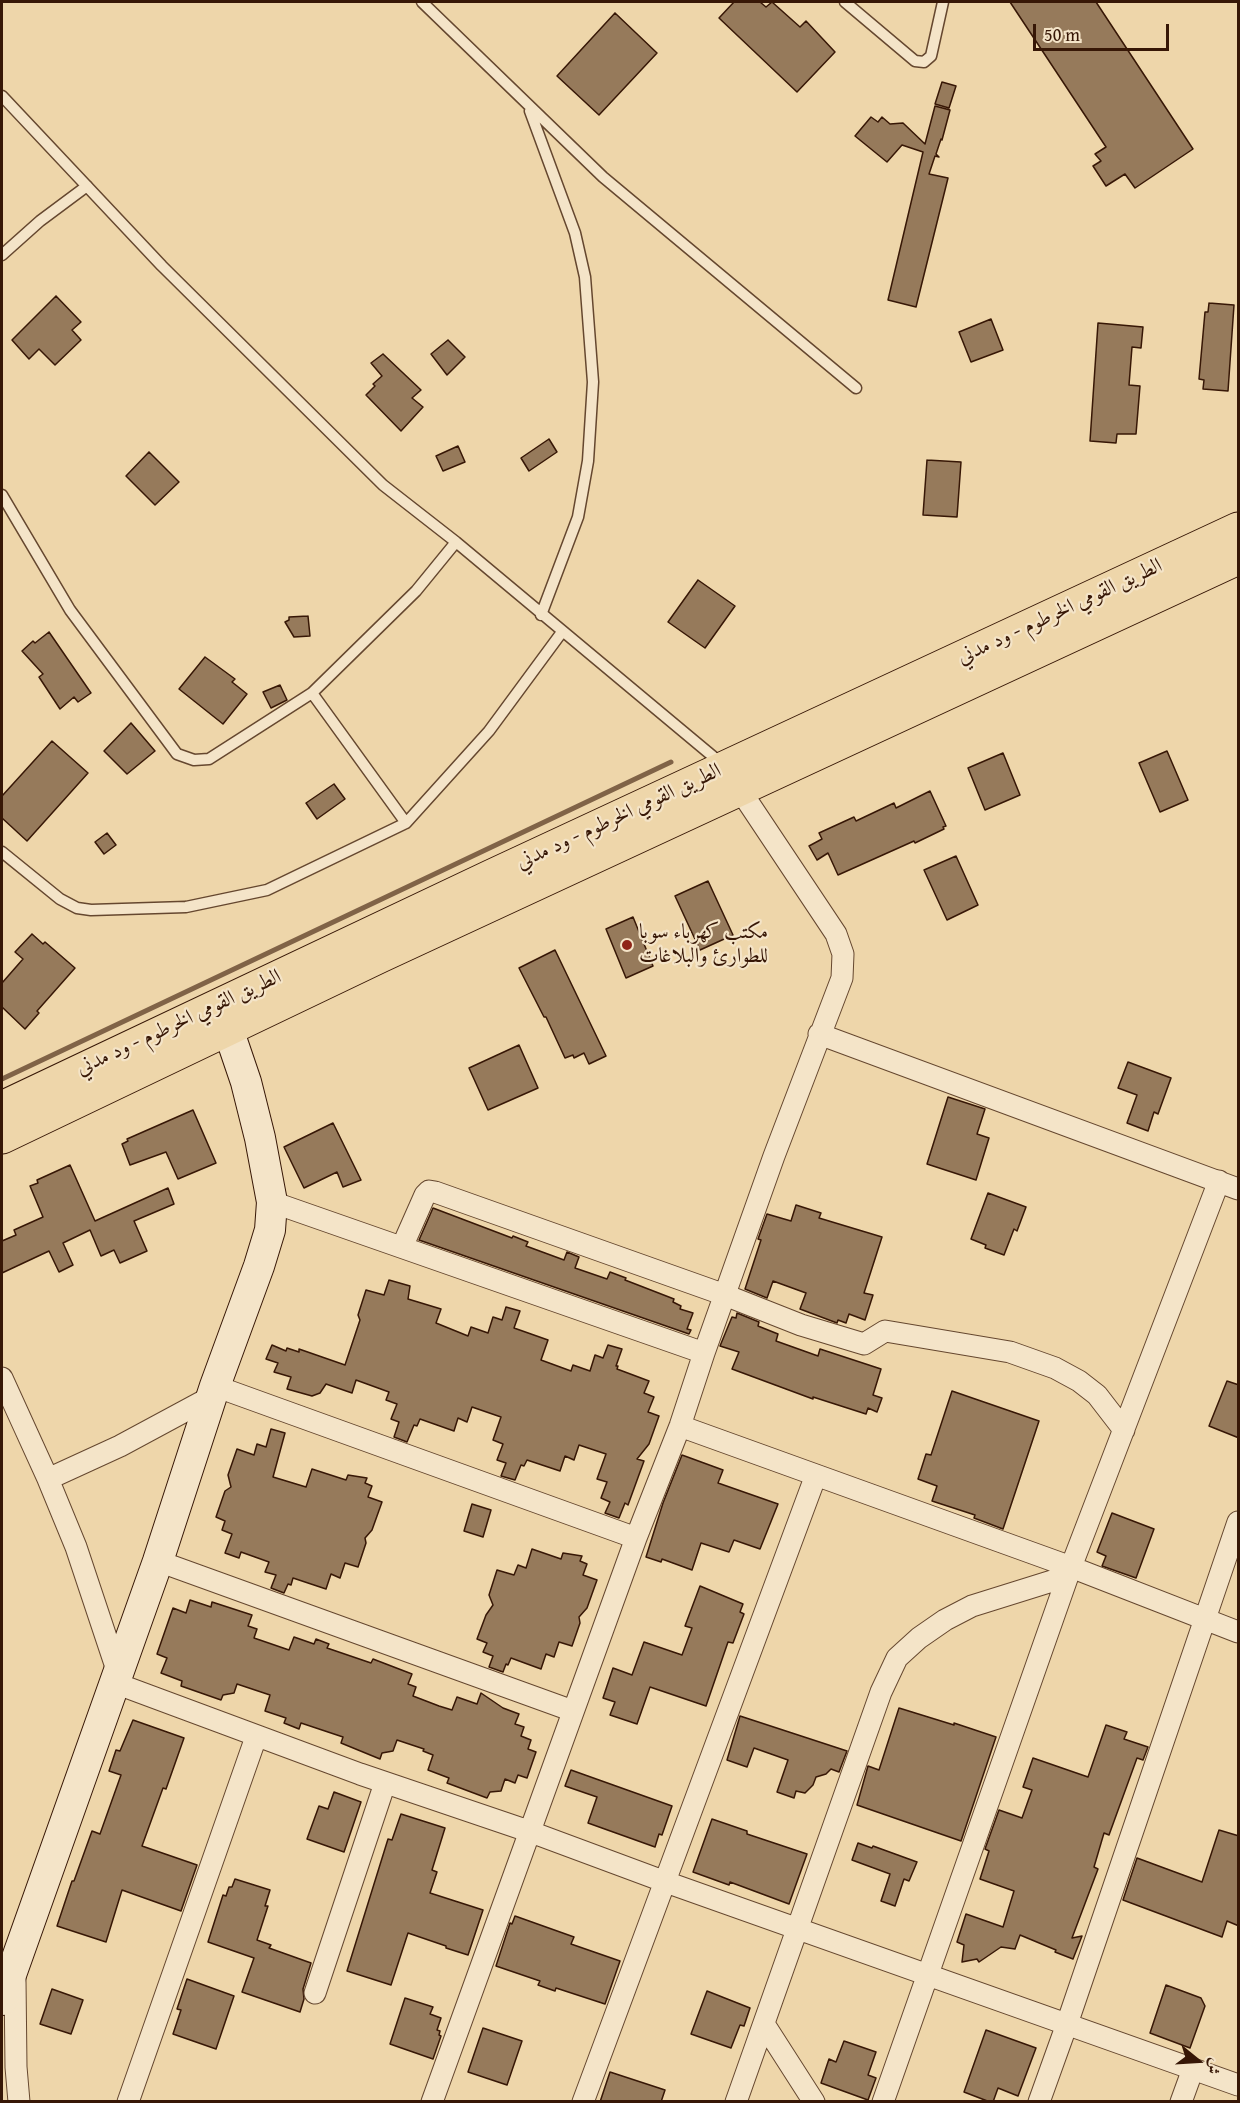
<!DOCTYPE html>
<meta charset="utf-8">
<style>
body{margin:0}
#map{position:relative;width:1240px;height:2103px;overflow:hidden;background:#eed6aa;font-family:"Gentium Book Plus",Amiri,serif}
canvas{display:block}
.frame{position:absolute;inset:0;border:3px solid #371706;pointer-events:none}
.north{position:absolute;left:1168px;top:2031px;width:60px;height:60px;-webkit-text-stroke:4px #f4e4c8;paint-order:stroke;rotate:108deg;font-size:16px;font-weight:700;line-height:24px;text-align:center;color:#371706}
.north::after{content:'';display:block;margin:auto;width:21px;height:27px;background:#371706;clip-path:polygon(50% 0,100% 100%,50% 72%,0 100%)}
.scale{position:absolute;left:1033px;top:24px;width:136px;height:27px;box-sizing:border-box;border:3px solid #371706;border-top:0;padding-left:8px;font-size:18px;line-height:21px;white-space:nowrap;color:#371706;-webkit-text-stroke:4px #f4e4c8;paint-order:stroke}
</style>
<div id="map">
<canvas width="1240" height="2103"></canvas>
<div class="frame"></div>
<div class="north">ش</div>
<div class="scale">50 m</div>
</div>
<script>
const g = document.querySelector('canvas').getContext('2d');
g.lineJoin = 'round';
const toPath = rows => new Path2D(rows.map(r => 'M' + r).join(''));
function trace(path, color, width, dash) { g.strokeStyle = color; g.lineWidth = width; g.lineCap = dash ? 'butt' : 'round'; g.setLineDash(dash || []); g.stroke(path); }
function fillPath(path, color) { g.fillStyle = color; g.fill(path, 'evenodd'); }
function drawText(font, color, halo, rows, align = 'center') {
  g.font = font + ' "Gentium Book Plus",Amiri,serif'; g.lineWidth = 4.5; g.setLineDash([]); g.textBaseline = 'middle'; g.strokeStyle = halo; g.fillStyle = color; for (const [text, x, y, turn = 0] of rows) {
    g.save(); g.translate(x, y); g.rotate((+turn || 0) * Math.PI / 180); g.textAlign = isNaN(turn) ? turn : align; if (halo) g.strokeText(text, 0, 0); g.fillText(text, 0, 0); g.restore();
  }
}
const stream = toPath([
 [2,1079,671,762]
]);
const building = toPath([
 [734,2,760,2,766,7,772,2,800,27,806,21,835,52,797,92,719,18,734,2],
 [1010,2,1096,2,1193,149,1135,188,1125,174,1106,186,1093,166,1101,161,1095,154,1106,147,1010,2],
 [615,13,657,53,599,115,557,76,615,13],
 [942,82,956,86,949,108,935,104,942,82],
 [935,106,950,110,942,140,941,139,936,154,939,157,935,156,929,174,948,178,916,307,888,300,923,152,902,145,887,162,855,136,871,117,878,122,882,117,890,124,903,123,925,144,935,106],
 [56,296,81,322,72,330,81,340,55,365,39,349,29,359,12,340,56,296],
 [1209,303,1234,305,1228,391,1203,389,1204,380,1199,379,1205,312,1208,312,1209,303],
 [991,319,1003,350,971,362,959,332,991,319],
 [1098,323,1143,327,1141,348,1132,347,1129,385,1140,386,1136,434,1117,434,1116,443,1090,441,1098,323],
 [448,340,465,357,447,375,431,354,448,340],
 [383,354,421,390,412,398,423,407,401,431,366,395,375,386,373,384,382,376,371,363,383,354],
 [549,439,557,452,529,471,521,458,549,439],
 [458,446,465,462,443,471,436,456,458,446],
 [149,452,179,482,155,505,126,476,149,452],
 [927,460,961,462,957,517,923,515,927,460],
 [698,580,735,606,705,648,668,622,698,580],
 [308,616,310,636,294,637,285,622,289,620,289,617,308,616],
 [49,632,91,693,78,702,74,697,60,709,39,677,43,674,22,651,33,641,35,643,49,632],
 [205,657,235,679,232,682,247,694,223,724,179,689,205,657],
 [280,685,287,700,271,708,263,692,280,685],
 [131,723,155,751,127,774,104,751,131,723],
 [52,741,88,773,27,841,2,818,2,796,52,741],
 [1167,751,1188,800,1160,812,1139,763,1167,751],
 [1003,753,1020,795,985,810,968,768,1003,753],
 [334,784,345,799,317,819,306,803,334,784],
 [930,791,946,826,943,827,944,829,915,843,914,841,838,875,828,853,817,860,809,846,822,839,819,833,854,817,856,821,894,803,896,808,930,791],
 [107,833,116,845,104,854,95,842,107,833],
 [956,856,978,905,947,920,924,870,956,856],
 [708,881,733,935,700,950,675,896,708,881],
 [633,917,653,966,626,978,606,929,633,917],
 [32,934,43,944,45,942,75,968,37,1011,39,1013,25,1029,2,1007,2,983,23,959,15,952,32,934],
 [555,950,606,1056,589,1064,584,1053,574,1058,573,1055,565,1058,546,1017,544,1017,519,968,555,950],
 [519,1045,538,1088,488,1110,469,1068,519,1045],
 [1128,1062,1171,1078,1158,1114,1154,1112,1148,1131,1127,1123,1137,1095,1118,1088,1128,1062],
 [948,1097,985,1109,977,1134,989,1138,976,1180,927,1164,948,1097],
 [193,1110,216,1163,178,1179,166,1152,130,1165,122,1144,128,1141,127,1139,193,1110],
 [333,1123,361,1180,343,1187,337,1172,304,1188,284,1147,333,1123],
 [70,1165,95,1221,168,1188,174,1204,134,1221,147,1251,120,1263,114,1250,101,1256,90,1230,63,1243,73,1265,59,1272,49,1251,2,1273,2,1241,16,1235,14,1230,43,1217,30,1186,38,1183,37,1180,70,1165],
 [988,1193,1026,1207,1017,1231,1014,1229,1004,1255,985,1248,986,1245,971,1239,988,1193],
 [796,1205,821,1213,819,1218,882,1237,864,1293,873,1295,865,1320,849,1314,846,1323,838,1320,837,1323,800,1309,806,1293,773,1281,767,1298,745,1289,761,1240,758,1239,767,1214,791,1221,796,1205],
 [433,1208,512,1238,513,1236,528,1242,526,1246,564,1260,567,1252,579,1257,575,1268,607,1279,610,1272,626,1278,625,1280,674,1299,673,1302,681,1306,680,1309,693,1313,687,1329,691,1330,689,1334,419,1240,433,1208],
 [389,1280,410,1286,408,1299,441,1309,436,1323,468,1336,471,1327,488,1333,493,1317,502,1320,506,1307,520,1311,514,1328,548,1340,541,1360,571,1371,573,1365,590,1371,595,1355,603,1358,608,1345,622,1349,616,1366,618,1366,617,1369,649,1381,644,1393,654,1397,648,1412,659,1416,649,1444,637,1459,644,1461,628,1505,625,1503,619,1518,605,1513,610,1502,601,1498,607,1482,597,1479,606,1454,579,1445,574,1460,565,1456,560,1471,527,1460,524,1466,521,1465,515,1480,501,1476,506,1463,497,1460,503,1444,493,1440,501,1417,472,1407,467,1422,458,1418,454,1431,420,1419,417,1426,414,1425,407,1442,394,1437,399,1422,391,1419,397,1404,386,1400,389,1392,356,1380,352,1393,326,1384,320,1393,312,1396,287,1389,291,1377,274,1372,278,1363,266,1359,272,1345,286,1351,287,1348,299,1352,299,1349,345,1365,360,1320,358,1315,366,1290,384,1295,389,1280],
 [737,1313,759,1322,758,1326,778,1334,776,1341,818,1356,820,1349,881,1369,873,1395,882,1398,877,1412,868,1408,866,1414,813,1397,813,1399,732,1369,739,1352,720,1346,732,1317,736,1318,737,1313],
 [1227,1381,1239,1385,1239,1438,1209,1426,1227,1381],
 [952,1391,1039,1421,1003,1529,974,1518,975,1515,932,1501,937,1486,918,1479,926,1454,931,1455,952,1391],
 [271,1429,285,1433,273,1477,306,1487,312,1469,346,1480,348,1475,367,1478,365,1483,372,1486,368,1497,382,1502,372,1530,365,1538,366,1543,358,1567,345,1563,340,1578,331,1574,326,1589,293,1578,291,1585,288,1584,284,1593,271,1588,276,1575,265,1572,269,1562,241,1552,239,1558,225,1553,232,1534,222,1530,225,1521,216,1517,225,1491,231,1487,228,1475,237,1449,254,1455,257,1444,266,1447,271,1429],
 [682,1455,723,1470,718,1483,778,1504,760,1549,734,1540,729,1552,701,1543,692,1570,662,1559,661,1562,646,1557,663,1503,682,1455],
 [472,1504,491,1510,483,1537,464,1531,472,1504],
 [1112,1513,1154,1529,1136,1578,1102,1566,1106,1556,1097,1552,1112,1513],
 [532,1549,561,1559,563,1553,582,1556,580,1561,587,1564,583,1575,597,1580,587,1608,579,1617,580,1623,572,1646,559,1642,554,1657,546,1654,541,1669,511,1658,508,1665,506,1664,503,1672,489,1667,493,1656,483,1652,487,1643,477,1639,486,1615,493,1605,489,1595,497,1570,514,1575,518,1565,526,1568,532,1549],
 [700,1586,743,1604,740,1612,744,1614,733,1643,728,1642,706,1706,650,1687,637,1724,610,1715,615,1702,603,1698,613,1668,632,1675,644,1642,682,1655,692,1628,685,1626,700,1586],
 [190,1600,211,1607,212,1602,252,1615,248,1626,257,1629,254,1638,289,1650,294,1637,314,1644,316,1639,329,1644,327,1648,371,1663,373,1659,412,1674,408,1684,416,1687,413,1696,439,1706,452,1710,457,1697,477,1704,481,1693,503,1708,519,1714,515,1724,524,1727,521,1736,531,1740,528,1749,536,1752,527,1778,518,1775,515,1783,505,1779,501,1791,490,1792,487,1798,447,1783,449,1778,428,1770,433,1755,423,1751,424,1749,397,1740,393,1751,382,1753,380,1759,341,1743,343,1737,301,1723,299,1729,284,1723,286,1718,265,1711,270,1695,237,1684,234,1693,223,1695,221,1700,181,1686,182,1681,161,1673,167,1658,157,1654,173,1608,186,1613,190,1600],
 [899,1708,954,1725,954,1723,996,1737,961,1841,857,1805,868,1766,879,1770,899,1708],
 [740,1716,847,1751,839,1772,831,1769,826,1774,816,1777,813,1785,805,1793,796,1791,794,1798,777,1792,788,1760,754,1748,747,1767,727,1760,740,1716],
 [133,1720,184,1738,166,1789,163,1788,142,1846,197,1865,181,1911,122,1890,106,1942,57,1926,72,1881,74,1881,92,1831,100,1834,121,1775,109,1771,116,1750,120,1751,133,1720],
 [1106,1725,1127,1732,1124,1739,1148,1747,1143,1760,1137,1758,1109,1835,1104,1833,1094,1867,1098,1869,1072,1938,1082,1936,1073,1959,1055,1952,1056,1950,1020,1935,1015,1949,1001,1947,979,1962,977,1959,962,1962,964,1945,957,1942,966,1914,1003,1927,1014,1891,980,1879,989,1851,985,1849,999,1810,1022,1818,1032,1790,1023,1787,1033,1758,1088,1777,1106,1725],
 [571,1770,672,1806,662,1835,659,1834,655,1847,588,1823,597,1797,565,1786,571,1770],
 [334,1792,361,1802,344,1852,307,1839,319,1806,328,1809,334,1792],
 [401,1814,445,1828,432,1870,437,1872,430,1893,483,1910,468,1955,446,1948,446,1946,408,1933,391,1985,347,1971,388,1839,392,1840,401,1814],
 [712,1819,747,1831,747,1834,807,1854,789,1904,730,1882,729,1885,693,1872,712,1819],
 [1219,1830,1239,1836,1239,1926,1227,1921,1222,1937,1123,1900,1137,1858,1202,1882,1219,1830],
 [858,1843,872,1848,873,1846,917,1862,909,1881,904,1879,895,1906,881,1901,890,1874,852,1860,858,1843],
 [235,1879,270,1890,265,1906,268,1906,257,1940,271,1945,269,1948,311,1963,303,1989,304,1999,300,2012,242,1992,254,1958,208,1942,223,1895,226,1896,229,1887,232,1887,235,1879],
 [515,1916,574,1937,571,1944,620,1961,605,2004,556,1988,555,1991,538,1985,540,1981,496,1966,510,1923,512,1924,515,1916],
 [187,1979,234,1996,216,2049,173,2034,181,2010,177,2009,187,1979],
 [1166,1985,1201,1998,1205,2006,1190,2048,1150,2033,1166,1985],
 [52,1989,83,2000,71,2034,40,2024,52,1989],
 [707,1991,750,2008,744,2026,740,2025,731,2048,691,2034,707,1991],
 [405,1998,433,2007,430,2014,441,2018,437,2030,440,2031,439,2035,441,2036,433,2059,390,2044,405,1998],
 [483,2028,522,2041,507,2085,468,2072,483,2028],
 [986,2030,1036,2048,1018,2096,998,2088,993,2102,990,2102,964,2092,986,2030],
 [844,2041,876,2052,868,2075,876,2078,868,2100,821,2083,829,2059,836,2062,844,2041],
 [610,2072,665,2090,661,2102,600,2102,610,2072]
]);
const lane = toPath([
 [422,2,603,177,856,388],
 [845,2,915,61,924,62,931,56,943,2],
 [2,96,162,266,383,485,456,542,722,764],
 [530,111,575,233,585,277,593,382,588,461,578,517,541,615],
 [2,255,40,221,87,186],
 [2,495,70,610,177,754,194,760,209,759,312,693,416,591,456,542],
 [312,693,406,823],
 [2,852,60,899,77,908,91,910,186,907,267,890,406,823,489,731,562,632]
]);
const street = toPath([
 [819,1034,1238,1189],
 [272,1202,704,1353],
 [402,1247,425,1195,429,1191,435,1192,725,1295,801,1325,864,1344,885,1331,1010,1352,1055,1368,1079,1381,1097,1395,1124,1430],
 [2,1378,48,1479,76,1547,118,1673],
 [215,1386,636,1538],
 [680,1426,1071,1567,1238,1632],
 [48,1479,120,1446,211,1397],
 [158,1561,573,1711],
 [115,1683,360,1774,531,1832,663,1881,1238,2085],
 [15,1980,16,2067,19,2102],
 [315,1993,385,1783],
 [764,2024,814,2102],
 [128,2102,256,1737],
 [432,2102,636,1538,680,1426,704,1353,774,1156,842,978,843,954,836,934,740,790],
 [583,2102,816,1475],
 [736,2102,881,1692,897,1658,919,1638,945,1620,972,1606,1068,1576],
 [883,2102,1071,1567,1219,1181],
 [1039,2102,1067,2024,1238,1522],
 [1181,2102,1193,2069]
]);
const secondary = toPath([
 [2,2000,158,1561,215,1386,259,1266,270,1230,272,1202,260,1138,246,1082,228,1029]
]);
const highway = toPath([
 [2,1108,492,876,1238,529],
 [2,1137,380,956,1238,558]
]);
const markers = [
 [627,945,6,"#8f2418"]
];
const streetNames = [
 ["الطريق القومي الخرطوم - ود مدني",1060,612,-25],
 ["الطريق القومي الخرطوم - ود مدني",619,817,-25],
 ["الطريق القومي الخرطوم - ود مدني",179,1023,-25]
];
const poiNames = [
 ["مكتب كهرباء سوبا",639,933],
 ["للطوارئ والبلاغات",639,957]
];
trace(stream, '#806347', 5);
fillPath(building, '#967a5b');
trace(building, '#371706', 1.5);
trace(lane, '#65472f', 13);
trace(street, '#65472f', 23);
trace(secondary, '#371706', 32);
trace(highway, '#371706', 35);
trace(lane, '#f4e4c8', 10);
trace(street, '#f4e4c8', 21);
trace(secondary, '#f4e4c8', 30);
trace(highway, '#eed6aa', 33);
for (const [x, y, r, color] of markers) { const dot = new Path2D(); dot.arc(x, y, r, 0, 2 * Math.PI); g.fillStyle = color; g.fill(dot); trace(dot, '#f4e4c8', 2); }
drawText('21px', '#371706', '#f4e4c8', streetNames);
drawText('21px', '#371706', '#f4e4c8', poiNames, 'left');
</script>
